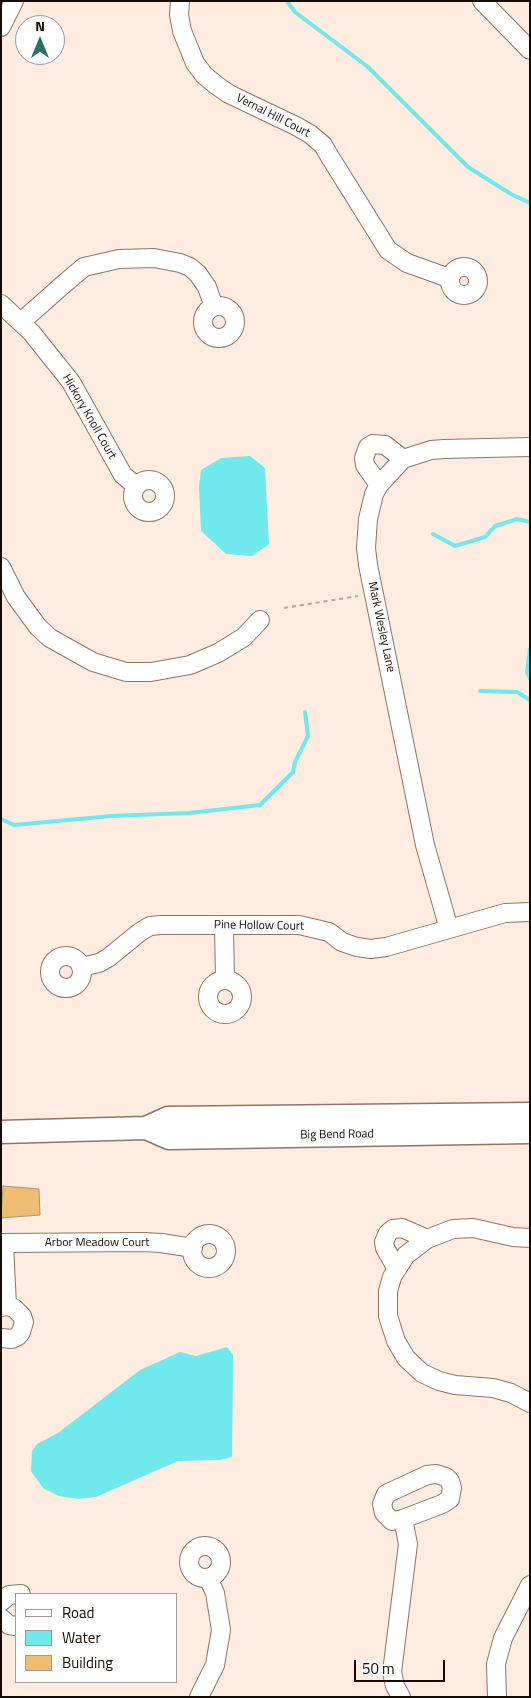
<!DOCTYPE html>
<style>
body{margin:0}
#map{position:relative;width:531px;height:1698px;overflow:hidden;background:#feece0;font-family:"Titillium Web",sans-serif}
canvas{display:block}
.frame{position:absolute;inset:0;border:2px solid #150b05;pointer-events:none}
.legend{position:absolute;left:15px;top:1593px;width:162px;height:90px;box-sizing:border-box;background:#fdfdfd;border:1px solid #a09c9a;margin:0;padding:6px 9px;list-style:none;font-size:15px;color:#150b05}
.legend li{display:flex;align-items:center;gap:10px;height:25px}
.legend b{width:25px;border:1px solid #a09c9a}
.north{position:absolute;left:15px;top:15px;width:50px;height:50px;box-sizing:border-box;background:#fdfdfd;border:1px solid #a09c9a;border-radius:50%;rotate:0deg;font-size:14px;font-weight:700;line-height:20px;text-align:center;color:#150b05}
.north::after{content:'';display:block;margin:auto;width:18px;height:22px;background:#286f67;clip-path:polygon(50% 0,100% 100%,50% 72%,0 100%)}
.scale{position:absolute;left:354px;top:1660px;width:91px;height:22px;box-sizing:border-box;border:2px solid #150b05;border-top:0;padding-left:6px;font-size:15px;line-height:18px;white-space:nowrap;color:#150b05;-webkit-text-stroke:4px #fdfdfd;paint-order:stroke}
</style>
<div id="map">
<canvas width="531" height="1698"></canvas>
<div class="frame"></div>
<ul class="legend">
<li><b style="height:6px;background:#fff"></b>Road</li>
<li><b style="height:14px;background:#6fe9eb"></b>Water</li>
<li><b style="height:14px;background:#efbd72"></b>Building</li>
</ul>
<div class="north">N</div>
<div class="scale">50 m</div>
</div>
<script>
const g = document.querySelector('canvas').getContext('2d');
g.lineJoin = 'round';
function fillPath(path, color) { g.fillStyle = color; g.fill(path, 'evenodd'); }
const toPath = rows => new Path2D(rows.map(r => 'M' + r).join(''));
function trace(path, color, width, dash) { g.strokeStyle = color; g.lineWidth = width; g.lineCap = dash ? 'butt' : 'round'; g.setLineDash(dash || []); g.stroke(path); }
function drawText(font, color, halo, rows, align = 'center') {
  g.font = font + ' "Titillium Web",sans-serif'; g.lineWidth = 4; g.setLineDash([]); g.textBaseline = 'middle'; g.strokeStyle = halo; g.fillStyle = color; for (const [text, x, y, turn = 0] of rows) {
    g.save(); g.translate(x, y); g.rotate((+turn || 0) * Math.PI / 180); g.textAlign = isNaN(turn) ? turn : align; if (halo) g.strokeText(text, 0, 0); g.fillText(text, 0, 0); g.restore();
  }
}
const water = toPath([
 [250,456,265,468,269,544,252,556,226,554,201,531,199,487,201,470,221,458],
 [227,1347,233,1355,232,1457,220,1460,178,1461,96,1497,78,1499,59,1496,43,1488,31,1471,32,1451,37,1444,58,1433,140,1370,180,1352,196,1356]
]);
const stream = toPath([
 [287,1,295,12,368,67,468,167,511,194,530,203],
 [433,534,455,546,485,537,495,526,517,519,530,522],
 [530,649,527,672,530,678],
 [480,691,517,692,530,700],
 [1,819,14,825,111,816,189,813,260,805,293,772,295,762,308,736,305,712]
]);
const building = toPath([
 [3,1186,39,1189,40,1215,1,1218,3,1186]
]);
const path = toPath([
 [284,608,358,596]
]);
const minor = toPath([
 [180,1,179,15,182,31,195,63,204,75,216,85,229,94,296,126,310,134,323,145,330,157,388,250,407,263,449,278],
 [482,1,530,50],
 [1,27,14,1],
 '450 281a14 14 0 1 1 28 0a14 14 0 1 1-28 0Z',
 [1,304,31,332,71,382,123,475,136,486],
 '203 322a16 16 0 1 1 32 0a16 16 0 1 1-32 0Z',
 [21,322,65,283,84,267,119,259,154,258,180,263,190,267,198,274,207,287,214,307],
 '133 496a16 16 0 1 1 32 0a16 16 0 1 1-32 0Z',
 [379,485,365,465,364,458,368,447,373,444,385,445,403,459],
 [1,567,16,597,38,627,50,638,93,662,126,672,151,672,190,665,218,653,244,637,260,620],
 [224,925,225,980],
 [449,929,425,845,368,565,366,548,368,519,374,494,379,485,403,459,431,450,444,449,530,447],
 '50 972a16 16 0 1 1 32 0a16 16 0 1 1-32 0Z',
 [81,967,99,963,108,958,140,932,150,926,161,925,299,925,329,932,342,942,357,947,371,949,386,947,505,913,530,912],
 '208 997a17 17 0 1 1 34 0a17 17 0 1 1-34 0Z',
 '192 1251a17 17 0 1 1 34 0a17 17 0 1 1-34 0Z',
 [530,1238,513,1237,473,1228,453,1229,427,1239,406,1255,392,1277,388,1291,388,1316,396,1341,406,1358,422,1373,439,1381,455,1385,493,1388,511,1393,530,1403],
 [1,1243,144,1242,161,1243,193,1248],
 [4,1243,7,1306],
 [397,1269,385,1248,384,1242,388,1233,393,1229,402,1228,427,1239],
 [1,1307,7,1306,14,1308,22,1316,24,1322,21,1332,18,1336,12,1339,1,1338],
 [436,1474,446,1477,450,1481,452,1488,450,1499,442,1504,403,1519,392,1521,384,1513,382,1504,386,1494,427,1475,436,1474],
 '189 1562a16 16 0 1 1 32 0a16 16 0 1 1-32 0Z',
 [1,1602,9,1595,21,1594],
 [1,1618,9,1625,16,1626],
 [199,1697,215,1665,221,1630,215,1593,208,1578],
 [401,1697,395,1686,392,1672,408,1544,403,1519],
 [497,1697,496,1664,503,1638,530,1585]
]);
const major = toPath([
 [146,1128,169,1138,530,1132],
 [1,1132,146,1128,168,1118,530,1114]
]);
const streetNames = [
 ["Vernal Hill Court",273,116,27],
 ["Hickory Knoll Court",89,417,60],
 ["Mark Wesley Lane",381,627,78],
 ["Pine Hollow Court",259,926,1],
 ["Big Bend Road",337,1135,-1],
 ["Arbor Meadow Court",97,1243]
];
fillPath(water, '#6fe9eb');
trace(stream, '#6fe9eb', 4);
fillPath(building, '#efbd72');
trace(building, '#a7957b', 1);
trace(minor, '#8f7463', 20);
trace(major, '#8f7463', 25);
trace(path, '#b2a298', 2, [4, 4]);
trace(minor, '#fff', 18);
trace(major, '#fff', 22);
drawText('12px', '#150b05', '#fdfdfd', streetNames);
</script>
